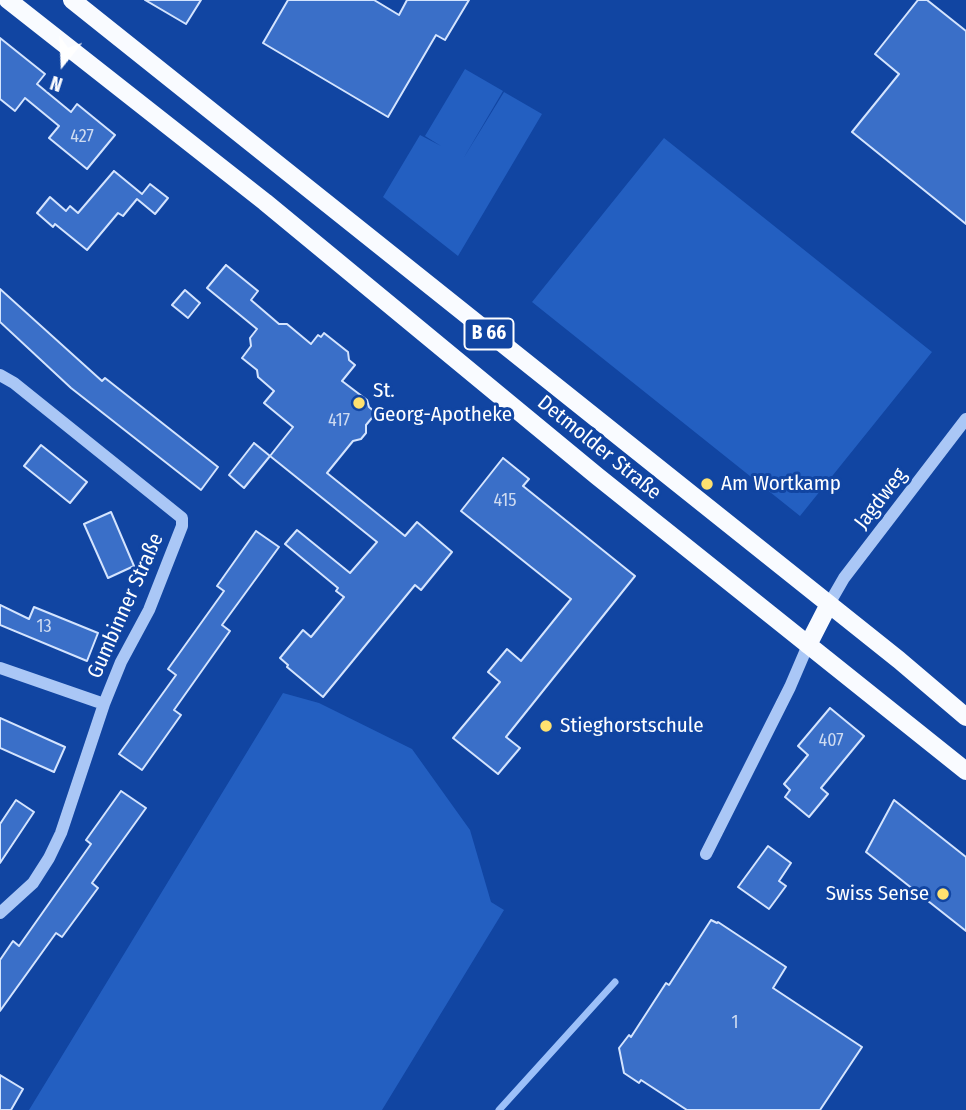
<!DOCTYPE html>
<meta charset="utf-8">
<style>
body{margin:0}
#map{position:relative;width:966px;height:1110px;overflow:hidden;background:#1145a2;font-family:"Fira Sans Condensed",sans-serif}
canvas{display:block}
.north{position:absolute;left:28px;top:28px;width:70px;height:70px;-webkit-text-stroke:5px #1145a2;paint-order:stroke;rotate:198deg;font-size:19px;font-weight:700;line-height:28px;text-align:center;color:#fff}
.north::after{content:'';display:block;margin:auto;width:24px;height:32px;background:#fff;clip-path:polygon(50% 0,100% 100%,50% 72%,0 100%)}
</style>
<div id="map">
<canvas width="966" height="1110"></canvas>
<div class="north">N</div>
</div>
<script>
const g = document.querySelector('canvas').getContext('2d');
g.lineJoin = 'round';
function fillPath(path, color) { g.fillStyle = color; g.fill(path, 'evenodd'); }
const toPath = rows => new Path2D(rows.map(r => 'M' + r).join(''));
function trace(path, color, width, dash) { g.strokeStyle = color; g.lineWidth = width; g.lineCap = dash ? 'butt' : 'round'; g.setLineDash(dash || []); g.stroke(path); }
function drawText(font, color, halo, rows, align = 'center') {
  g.font = font + ' "Fira Sans Condensed",sans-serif'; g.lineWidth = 6; g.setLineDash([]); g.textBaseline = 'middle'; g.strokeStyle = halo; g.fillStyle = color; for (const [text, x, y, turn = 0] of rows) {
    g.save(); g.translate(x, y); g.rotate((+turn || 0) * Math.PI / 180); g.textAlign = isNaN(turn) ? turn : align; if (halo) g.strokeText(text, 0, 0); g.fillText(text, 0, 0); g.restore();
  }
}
const green = toPath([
 [465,69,503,91,463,159,504,92,542,114,458,256,383,197,420,135,441,146,425,136],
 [664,138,932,352,800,516,532,302],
 [283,693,319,703,412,749,470,830,491,902,504,910,382,1110,29,1110]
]);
const stream = toPath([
 [499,1110,615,982]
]);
const building = toPath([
 [145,0,201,0,186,24,145,0],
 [288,0,374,0,399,15,407,0,469,0,445,40,436,35,388,117,263,43,288,0],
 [918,0,927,0,966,31,966,224,852,132,899,74,875,54,918,0],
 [0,38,45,74,37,84,71,112,77,104,115,135,87,169,49,138,59,126,25,98,15,111,0,99,0,38],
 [114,171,142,194,150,184,168,198,155,214,137,199,123,216,118,213,87,250,55,224,53,227,37,213,50,197,66,211,70,206,78,213,114,171],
 [226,265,258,291,251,300,279,324,287,324,311,344,318,335,321,337,324,333,348,352,349,360,355,365,342,381,367,400,369,407,376,413,366,425,366,433,361,439,353,441,327,473,405,536,417,522,452,552,421,590,415,585,323,697,287,667,288,665,280,658,303,630,311,637,344,597,336,591,338,588,285,544,297,530,350,573,377,542,270,456,293,427,264,403,274,391,258,377,257,370,242,358,251,346,250,338,257,329,207,288,226,265],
 [0,289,102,381,105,378,218,467,201,490,71,388,0,322,0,289],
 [185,290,200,303,188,318,172,305,185,290],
 [254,443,270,456,244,488,229,475,254,443],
 [41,445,87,482,70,503,24,466,41,445],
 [503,458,529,479,523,486,635,576,506,737,520,748,498,774,453,738,500,682,488,672,507,649,521,661,571,599,461,511,503,458],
 [111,512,134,566,108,578,84,524,111,512],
 [256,531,279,547,222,625,230,631,174,710,181,715,142,770,119,754,176,675,168,669,224,591,217,586,256,531],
 [0,605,29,619,34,607,98,633,87,661,0,625,0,605],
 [830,708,864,736,821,788,828,794,809,817,785,797,790,790,784,784,808,755,798,746,830,708],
 [0,718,65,747,54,772,0,748,0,718],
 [121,791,146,808,92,883,98,888,62,937,56,933,0,1011,0,960,13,941,19,946,91,844,86,840,121,791],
 [16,800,34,812,0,863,0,824,16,800],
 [894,800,966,857,966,931,866,852,894,800],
 [768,846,791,863,779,881,786,886,769,909,738,887,768,846],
 [711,920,717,923,718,922,786,967,773,988,862,1047,820,1110,687,1110,641,1080,639,1083,624,1073,619,1048,629,1035,631,1037,666,983,669,985,711,920],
 [0,1075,23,1089,11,1110,0,1110,0,1075]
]);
const minor = toPath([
 [0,375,14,383,182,518,182,526,149,610,121,662,104,704,61,833,49,858,33,883,0,913],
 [829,604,844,578,966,419],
 [0,668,104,704],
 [706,854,790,687,808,645]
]);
const major = toPath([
 [8,0,265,202,597,476,966,771],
 [72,0,899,660,966,717],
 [808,645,829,604]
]);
const markers = [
 [359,403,7,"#ffe16f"],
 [707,484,7,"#ffe16f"],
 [546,726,7,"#ffe16f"],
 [943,894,7,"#ffe16f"]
];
const numberNames = [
 ["427",82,137],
 ["417",339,421],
 ["415",505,501],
 ["13",44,627],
 ["407",831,741],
 ["1",735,1023]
];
const shields = [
 [489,334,49]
];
const shieldNames = [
 ["B 66",489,334]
];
const poiNames = [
 ["St.",373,391],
 ["Georg-Apotheke",373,415],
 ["Am Wortkamp",721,484],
 ["Stieghorstschule",560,726],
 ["Swiss Sense",929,894,"right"]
];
const streetNames = [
 ["Detmolder Straße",599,448,39],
 ["Jagdweg",881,499,-52],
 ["Gumbinner Straße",126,606,-66]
];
fillPath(green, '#235fc1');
trace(stream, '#9cc0f9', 7);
fillPath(building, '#3a6fc8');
trace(building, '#d4e4fe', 2);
trace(minor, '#aac7f6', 12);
trace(major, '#f9fbff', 18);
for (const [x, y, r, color] of markers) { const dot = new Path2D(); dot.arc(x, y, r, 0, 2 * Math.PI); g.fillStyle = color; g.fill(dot); trace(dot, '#1145a2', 2.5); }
drawText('18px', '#cedbf1', null, numberNames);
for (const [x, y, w] of shields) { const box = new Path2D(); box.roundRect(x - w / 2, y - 15.5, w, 31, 5); g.fillStyle = '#1145a2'; g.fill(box); trace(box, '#fff', 2); }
drawText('bold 19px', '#fff', null, shieldNames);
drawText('21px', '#fff', '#1145a2', poiNames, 'left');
drawText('21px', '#fff', '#1145a2', streetNames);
</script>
